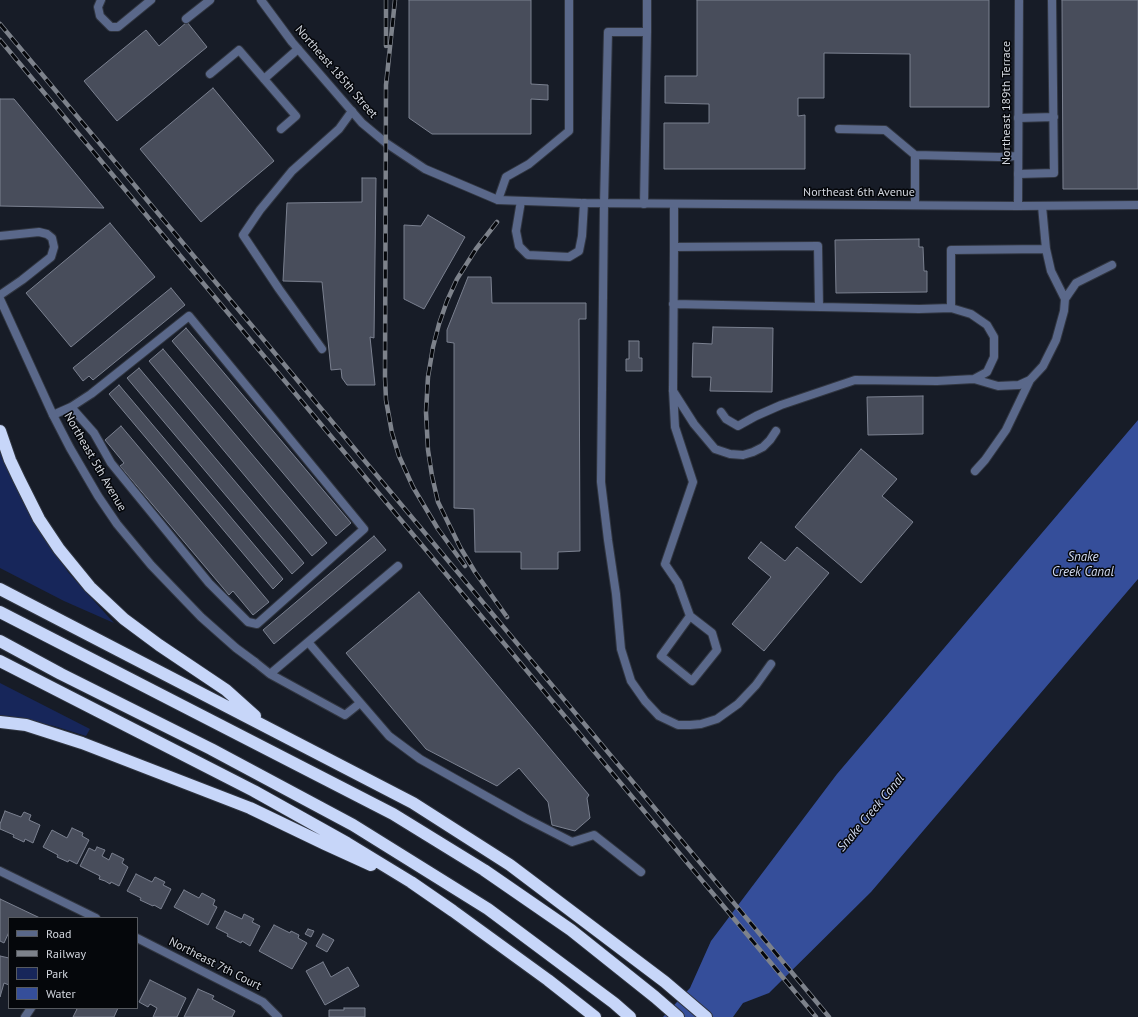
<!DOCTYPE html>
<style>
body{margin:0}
#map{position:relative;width:1138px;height:1017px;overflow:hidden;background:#171c27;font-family:"PT Sans",sans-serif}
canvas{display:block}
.legend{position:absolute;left:8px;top:917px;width:130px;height:92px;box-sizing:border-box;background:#05070b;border:1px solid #575a60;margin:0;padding:5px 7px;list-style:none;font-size:12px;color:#d3d7df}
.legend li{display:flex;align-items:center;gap:8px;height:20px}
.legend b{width:20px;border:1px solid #575a60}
</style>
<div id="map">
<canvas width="1138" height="1017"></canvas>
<ul class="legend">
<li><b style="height:5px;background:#5a688a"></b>Road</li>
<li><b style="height:5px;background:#7d828b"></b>Railway</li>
<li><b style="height:11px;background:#17265a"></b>Park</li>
<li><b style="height:11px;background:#354e9a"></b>Water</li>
</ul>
</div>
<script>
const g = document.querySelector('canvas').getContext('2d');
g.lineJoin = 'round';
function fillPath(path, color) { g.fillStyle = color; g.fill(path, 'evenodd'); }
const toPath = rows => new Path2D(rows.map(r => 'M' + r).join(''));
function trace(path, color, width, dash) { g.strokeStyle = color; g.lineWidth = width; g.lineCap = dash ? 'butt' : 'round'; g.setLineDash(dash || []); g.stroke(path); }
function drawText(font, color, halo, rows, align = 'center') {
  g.font = font + ' "PT Sans",sans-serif'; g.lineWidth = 3; g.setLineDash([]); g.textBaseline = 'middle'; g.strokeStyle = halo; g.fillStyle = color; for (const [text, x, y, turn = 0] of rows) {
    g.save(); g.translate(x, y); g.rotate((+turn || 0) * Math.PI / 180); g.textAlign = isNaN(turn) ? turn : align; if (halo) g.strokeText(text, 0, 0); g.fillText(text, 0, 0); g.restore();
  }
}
const green = toPath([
 [0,448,11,475,22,499,35,522,68,572,114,623,64,601,0,568],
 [0,683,90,729,86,736,54,726,0,715]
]);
const water = toPath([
 [1138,420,1138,579,871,892,769,993,743,1003,733,1017,663,1017,690,988,711,941,837,774]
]);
const building = toPath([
 [409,0,531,0,531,84,548,85,548,100,531,99,531,134,432,134,409,118,409,0],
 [697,0,989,0,989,107,910,107,910,54,824,53,824,98,798,98,798,116,805,115,805,169,664,169,664,123,709,123,709,104,665,103,665,76,697,76,697,0],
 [1062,0,1138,0,1138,189,1063,189,1062,0],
 [187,22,207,47,117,121,84,81,146,30,159,46,187,22],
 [213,88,274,161,201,222,140,149,213,88],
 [0,99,14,99,104,208,0,206,0,99],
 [362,178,376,178,374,338,370,337,375,385,347,385,342,378,341,369,331,370,322,282,283,281,287,203,362,202,362,178],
 [428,215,465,237,424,309,404,299,404,225,421,226,428,215],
 [110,223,155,277,71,347,26,293,110,223],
 [919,239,919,247,923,247,924,271,927,271,927,292,836,293,835,240,919,239],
 [468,277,491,277,492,303,586,303,586,319,579,319,580,551,558,552,558,569,521,569,521,552,475,552,474,509,454,508,454,343,447,342,447,330,468,277],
 [171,288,185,305,93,380,89,376,83,381,73,368,171,288],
 [713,327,773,328,772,392,710,391,711,377,692,377,693,343,712,344,713,327],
 [186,328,351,523,336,536,172,341,186,328],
 [629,341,639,341,639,358,642,358,642,371,626,371,626,359,629,359,629,341],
 [163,349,327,543,312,556,149,361,163,349],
 [139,368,304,563,292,574,127,378,139,368],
 [119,385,283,579,273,589,109,394,119,385],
 [923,396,923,434,868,435,867,397,923,396],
 [121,426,269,602,253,615,233,591,229,595,120,466,124,463,105,440,121,426],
 [861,449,897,479,882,496,913,522,861,583,795,527,861,449],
 [374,536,386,550,274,644,263,630,374,536],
 [761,542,785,561,797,547,829,573,764,651,732,624,771,577,748,558,761,542],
 [419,592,589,795,587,798,590,818,575,831,552,825,548,802,519,768,497,786,426,749,346,653,419,592],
 [5,811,21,817,24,812,31,815,29,820,40,825,33,843,25,839,24,842,13,837,14,835,0,829,0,824,5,811],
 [72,828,83,833,82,836,89,840,77,864,69,860,68,862,57,857,58,855,43,847,52,830,67,838,72,828],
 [97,847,105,850,102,856,109,860,112,853,124,859,122,863,128,867,119,886,111,882,110,884,105,881,99,879,100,876,80,866,89,848,95,851,97,847],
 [136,874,152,882,155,877,165,882,163,885,171,889,161,909,154,905,153,906,140,900,141,898,127,891,136,874],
 [184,890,199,898,202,893,215,900,213,905,217,907,208,925,174,907,184,890],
 [0,899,40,918,9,918,9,932,4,943,0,941,0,899],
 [225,911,242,919,244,914,254,919,252,922,260,926,250,946,242,941,241,943,227,936,228,934,216,928,225,911],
 [274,925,290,933,291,931,299,935,298,938,307,943,292,969,259,951,274,925],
 [308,929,314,931,311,937,305,934,308,929],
 [323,934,334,940,327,952,316,946,323,934],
 [0,956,9,958,9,985,4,983,0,997,0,956],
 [323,962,331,977,348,967,359,986,325,1005,306,971,323,962],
 [150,980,186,998,177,1017,153,1017,157,1008,150,1004,148,1007,139,1002,150,980],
 [198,989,214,996,212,999,235,1011,232,1017,184,1017,198,989],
 [77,1008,118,1008,114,1017,73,1017,77,1009,76,1009,77,1008],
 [344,1008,365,1008,365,1017,329,1017,329,1010,344,1010,344,1008]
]);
const service = toPath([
 [101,0,98,7,100,16,111,27,118,27,151,0],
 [186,19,210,0],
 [647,32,647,0],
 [210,74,239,50,296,116,281,129],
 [264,79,298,49],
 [1018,118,1054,117],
 [839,129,885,130,915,155],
 [1018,174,1054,173,1052,0],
 [498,200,506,177,529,164,569,131,569,0],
 [521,201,516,231,519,246,528,255,569,257,579,251,582,236,584,203],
 [644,204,647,32,608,32,604,204,601,482,608,540,616,594,621,649,631,681,645,701,659,716,678,725,690,725,701,724,717,719,738,704,756,685,771,664],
 [674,204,674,247,818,246,819,307],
 [915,205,915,155,999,157,1018,156],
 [1042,206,1046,249,1051,271,1065,299],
 [0,236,39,232,47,234,52,238,54,247,51,257,22,280,0,295],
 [674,247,673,390,675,427,693,482,665,564,678,583,690,616,661,656,692,681,717,650,712,633,690,616],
 [673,304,919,309,951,308,971,314,987,325,994,337,994,357,987,372,974,379,937,381,855,380,781,405,756,416,738,426,726,419,721,412],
 [951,308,951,250,1046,249],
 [322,349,279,289,243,235,260,210,292,171,339,129,352,111],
 [974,379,998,386,1019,385,1030,380,1043,366,1056,340,1064,311,1065,299,1076,283,1112,265],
 [673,391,694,424,715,449,730,454,743,455,753,452,763,447,770,440,776,431],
 [53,415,71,407,94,433,111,463,209,583,248,622,257,624,364,529,189,316,91,394,71,407],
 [975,471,985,460,1006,430,1030,380],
 [308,642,389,736,420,759,525,818,572,842,594,835,641,872],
 [255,662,270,674,398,566],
 [270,674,345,715,360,703]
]);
const minor = toPath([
 [1018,206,1138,205],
 [0,299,53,415,70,448,98,496,117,524,151,565,201,617,236,648,255,662],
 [0,871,96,918],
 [137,938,263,1002,278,1017],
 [25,1017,31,1008]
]);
const tertiary = toPath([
 [261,0,292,42,362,123,386,143,425,169,498,200,581,203,1018,206,1019,0]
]);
const motorway = toPath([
 [0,431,10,460,19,479,39,519,59,549,90,587,124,619,159,645,226,690,255,716],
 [0,589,413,803,510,865,665,982,706,1017],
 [0,612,393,814,484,870,571,930,655,997,678,1017],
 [0,641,61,674,211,749,353,825,488,909,614,1003,630,1017],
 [0,661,254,791,347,843,411,882,453,911,548,980,595,1017],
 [0,722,26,725,82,743,250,808,325,844,371,865]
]);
const rail = toPath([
 [386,0,386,46],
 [395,0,386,85,385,377,386,400,392,433,399,456,413,487,438,529,465,566],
 [0,24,829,1017],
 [0,40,816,1017],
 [497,222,476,249,457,279,447,301,439,324,433,347,428,377,426,412,428,450,432,476,438,502,460,547,475,572,507,617]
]);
const streetNames = [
 ["Northeast 185th Street",336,72,49],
 ["Northeast 189th Terrace",1007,103,-90],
 ["Northeast 6th Avenue",859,193],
 ["Northeast 5th Avenue",95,462,60],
 ["Northeast 7th Court",215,964,27]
];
const waterNames = [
 ["Snake",1083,557],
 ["Creek Canal",1083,572],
 ["Snake Creek Canal",871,813,-50]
];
fillPath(green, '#17265a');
fillPath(water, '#354e9a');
fillPath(building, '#484d5b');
trace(building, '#7b8190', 1);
trace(service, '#313641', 10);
trace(minor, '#313641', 10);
trace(tertiary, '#313641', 10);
trace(motorway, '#313641', 14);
trace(service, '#5a688a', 8);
trace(minor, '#5a688a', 8);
trace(tertiary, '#5a688a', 8);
trace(motorway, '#c7d6f9', 12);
trace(rail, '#7d828b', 4.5);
trace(rail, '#05070b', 3, [9]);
drawText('12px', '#d3d7df', '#05070b', streetNames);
drawText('italic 13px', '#d1daf0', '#05070b', waterNames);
</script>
